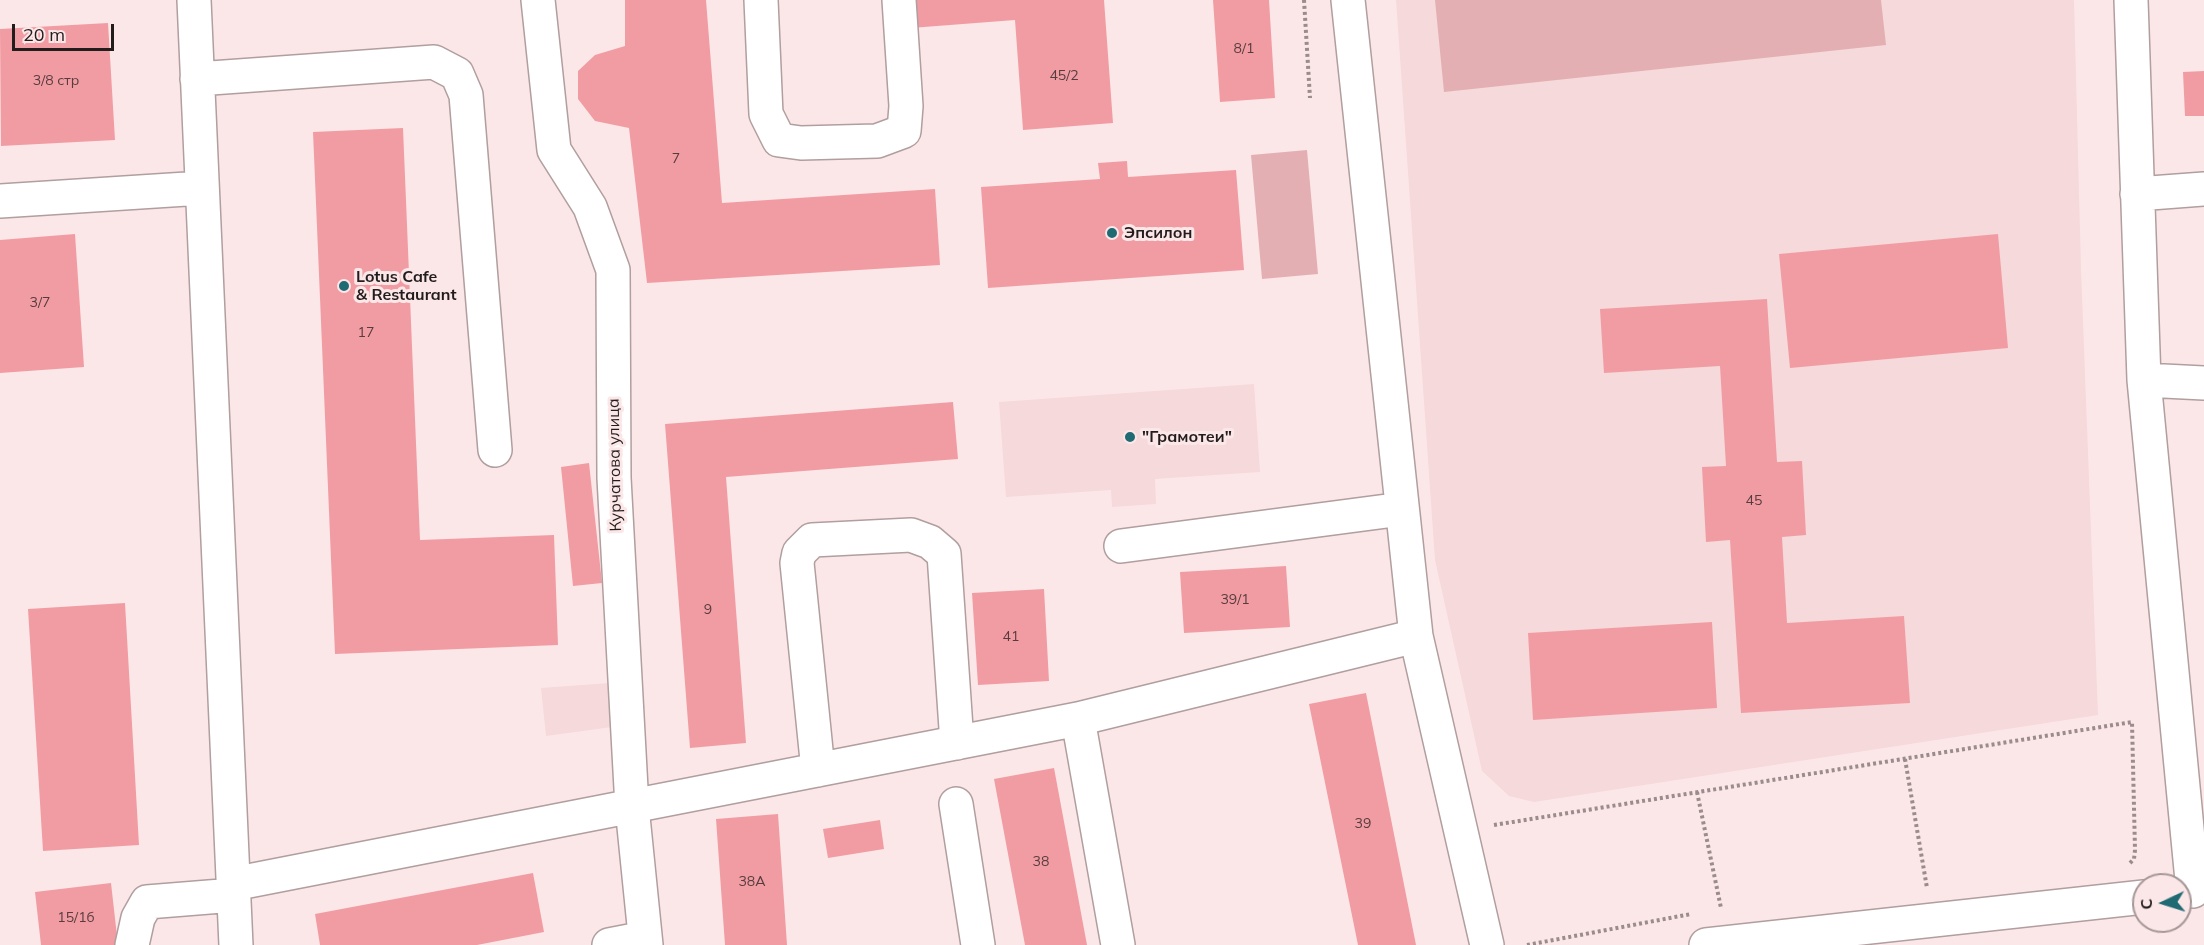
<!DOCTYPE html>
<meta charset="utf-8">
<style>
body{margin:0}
#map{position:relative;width:2204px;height:945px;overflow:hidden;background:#fce7e8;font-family:Mulish,sans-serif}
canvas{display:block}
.north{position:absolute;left:2132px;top:873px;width:60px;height:60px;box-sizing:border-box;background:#fce7e8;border:2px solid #a59697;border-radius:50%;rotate:266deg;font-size:16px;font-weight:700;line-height:24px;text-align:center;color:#231c1d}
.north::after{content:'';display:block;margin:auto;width:21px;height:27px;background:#206a73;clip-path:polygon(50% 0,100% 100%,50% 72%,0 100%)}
.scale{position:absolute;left:12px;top:24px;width:102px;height:27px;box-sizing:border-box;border:3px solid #231c1d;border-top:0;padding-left:8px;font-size:18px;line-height:21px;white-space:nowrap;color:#231c1d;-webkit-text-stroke:4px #fce7e8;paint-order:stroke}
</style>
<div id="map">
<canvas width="2204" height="945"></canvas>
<div class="north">С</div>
<div class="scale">20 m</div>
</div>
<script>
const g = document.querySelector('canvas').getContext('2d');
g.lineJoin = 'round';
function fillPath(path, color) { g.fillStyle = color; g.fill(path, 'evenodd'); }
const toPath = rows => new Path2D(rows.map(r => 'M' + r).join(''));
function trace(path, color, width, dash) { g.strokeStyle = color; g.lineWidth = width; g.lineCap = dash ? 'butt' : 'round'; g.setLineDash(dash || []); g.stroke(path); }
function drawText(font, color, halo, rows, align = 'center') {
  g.font = font + ' Mulish,sans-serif'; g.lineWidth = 6; g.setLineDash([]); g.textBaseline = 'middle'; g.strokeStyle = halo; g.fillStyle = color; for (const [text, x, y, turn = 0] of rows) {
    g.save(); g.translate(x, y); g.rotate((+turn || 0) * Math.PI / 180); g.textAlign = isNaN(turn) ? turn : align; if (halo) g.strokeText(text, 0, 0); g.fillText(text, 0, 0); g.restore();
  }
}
const built = toPath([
 [1396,0,2074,0,2081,269,2098,715,1534,802,1509,796,1482,771,1435,560],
 [1254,384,1260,472,1155,479,1156,504,1112,507,1111,490,1006,497,999,402],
 [610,683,612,727,546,736,541,688]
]);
const green = toPath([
 [1435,0,1881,0,1886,45,1444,92],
 [1307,150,1318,274,1262,279,1251,155]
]);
const building = toPath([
 [625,0,706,0,722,203,935,189,940,265,647,283,629,128,595,121,578,99,578,71,595,55,625,46],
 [909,0,1104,0,1113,123,1023,130,1015,20,911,28],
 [1213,0,1269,0,1275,98,1220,102],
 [108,23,115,140,1,146,0,29],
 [2204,71,2204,116,2185,116,2183,72],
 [403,128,420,540,554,535,558,645,335,654,313,132],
 [1127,161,1128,177,1236,170,1244,270,988,288,981,187,1100,179,1098,163],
 [75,234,84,367,0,373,0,240],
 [1998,234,2008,348,1790,368,1779,254],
 [1767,299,1777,462,1802,461,1806,535,1782,537,1787,623,1904,616,1910,703,1741,713,1730,540,1706,542,1702,467,1726,466,1720,366,1604,373,1600,309],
 [953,402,958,459,726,477,746,743,690,748,665,424],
 [589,463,602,583,573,586,561,467],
 [1286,566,1290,627,1184,633,1180,572],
 [1044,589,1049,681,978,685,972,593],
 [125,603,139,845,43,851,28,609],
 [1712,622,1717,708,1533,720,1528,633],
 [1366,693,1416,945,1358,945,1309,704],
 [1054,768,1087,945,1025,945,994,779],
 [778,814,787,945,725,945,716,819],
 [880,820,884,849,828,858,823,829],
 [533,873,544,932,477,945,320,945,315,914],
 [111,883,118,945,41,945,35,892]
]);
const path = toPath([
 [1304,0,1310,98],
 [1905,759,1927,888],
 [1697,792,1721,908],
 [1494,825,2132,722,2135,850,2134,859,2129,864],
 [1527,945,1691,914]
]);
const minor = toPath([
 [194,0,236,945],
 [538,0,554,150,590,207,613,270,614,478,632,807,646,945],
 [761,0,766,114,779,140,801,143,877,141,904,131,906,106,899,0],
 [1348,0,1416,636,1487,945],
 [2131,0,2144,380,2193,891],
 [197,79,434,62,457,74,466,95,495,450],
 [2137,194,2204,189],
 [0,201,202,188],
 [2144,380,2204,383],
 [1121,546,1402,509],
 [1078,719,1118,945],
 [818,770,797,563,799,553,812,540,911,535,930,542,944,554,957,743],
 [956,804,978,945],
 [233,884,1078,719,1416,636],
 [132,945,138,918,147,902,234,895],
 [609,945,645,938],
 [1706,945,2144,897]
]);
const markers = [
 [1112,233,6,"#206a73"],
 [344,286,6,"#206a73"],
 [1130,437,6,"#206a73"]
];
const numberNames = [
 ["8/1",1244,49],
 ["45/2",1064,76],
 ["3/8 стр",56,81],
 ["7",676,159],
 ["3/7",40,303],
 ["17",366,333],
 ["45",1754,501],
 ["39/1",1235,600],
 ["9",708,610],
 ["41",1011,637],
 ["39",1363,824],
 ["38",1041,862],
 ["38A",752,882],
 ["15/1б",76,918]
];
const poiNames = [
 ["Эпсилон",1124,233],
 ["Lotus Cafe",356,277],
 ["& Restaurant",356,295],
 ["\"Грамотеи\"",1142,437]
];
const streetNames = [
 ["Курчатова улица",615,465,-91]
];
fillPath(built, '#f6d9da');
fillPath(green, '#e4afb2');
fillPath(building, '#f19ca3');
trace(minor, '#b19e9f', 36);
trace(path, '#9a8b8c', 4, [3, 3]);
trace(minor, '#fff', 33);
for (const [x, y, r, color] of markers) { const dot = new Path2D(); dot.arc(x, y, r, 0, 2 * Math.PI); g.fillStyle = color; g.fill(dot); trace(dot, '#fce7e8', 2); }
drawText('14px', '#563c3e', null, numberNames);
drawText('bold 16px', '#231c1d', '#fce7e8', poiNames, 'left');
drawText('16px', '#231c1d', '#fce7e8', streetNames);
</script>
